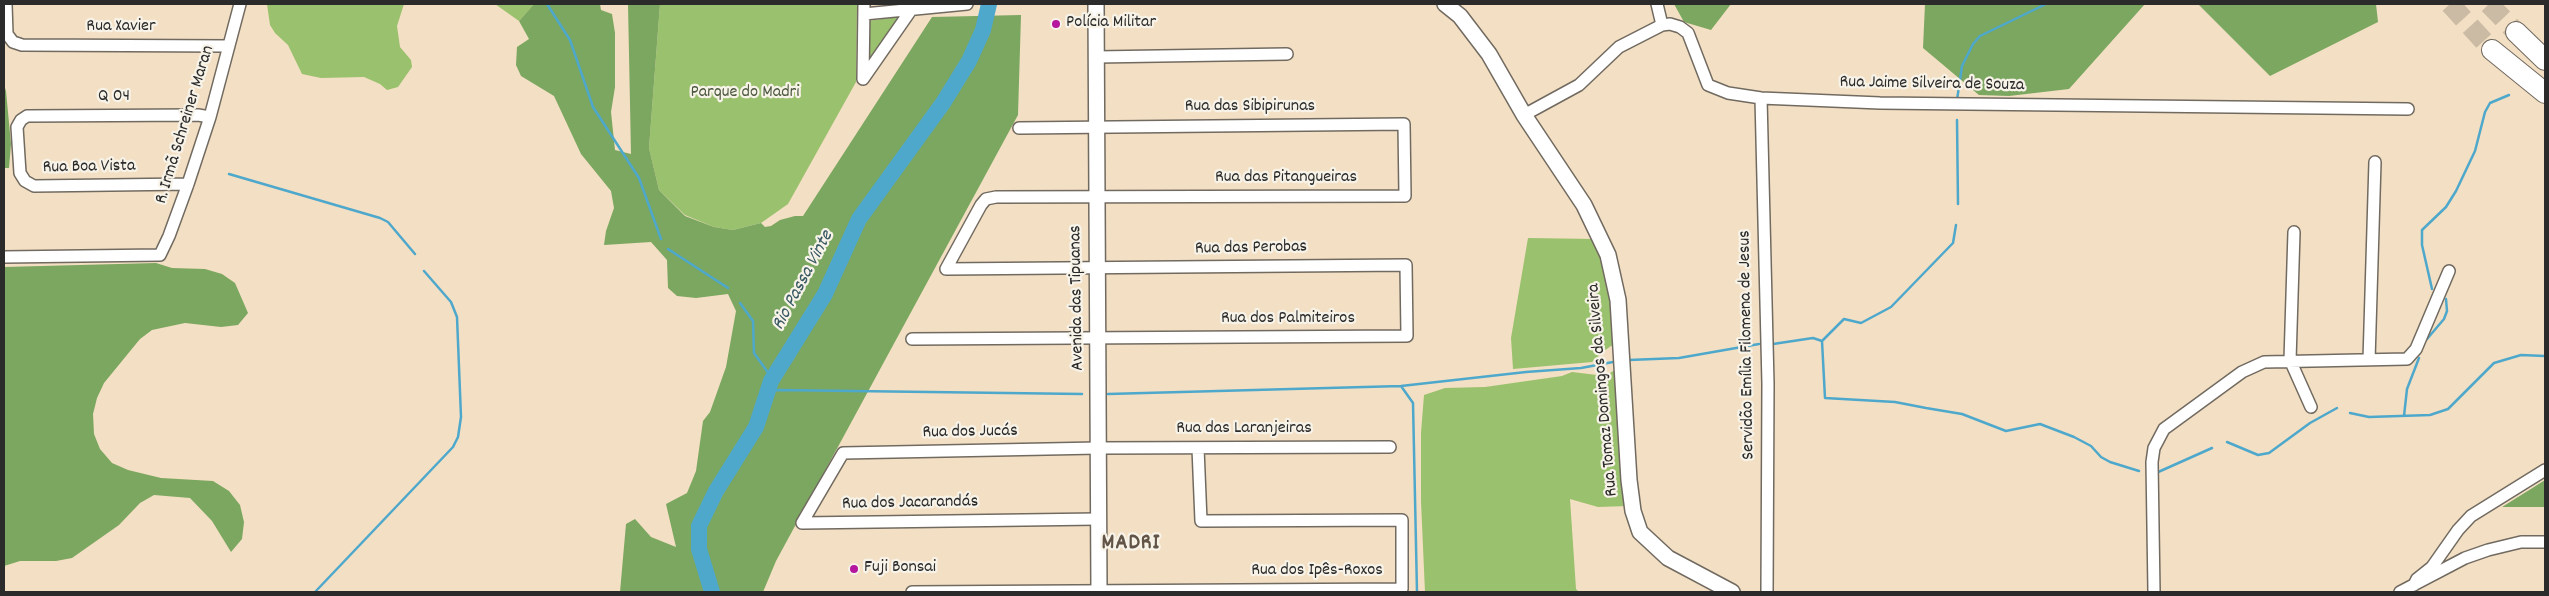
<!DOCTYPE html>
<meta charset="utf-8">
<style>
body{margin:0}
#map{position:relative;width:2549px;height:596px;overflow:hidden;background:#f3dfc3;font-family:Dekko,sans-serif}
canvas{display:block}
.frame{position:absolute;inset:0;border:5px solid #2b2b2b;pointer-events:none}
</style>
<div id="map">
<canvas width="2549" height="596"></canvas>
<div class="frame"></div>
</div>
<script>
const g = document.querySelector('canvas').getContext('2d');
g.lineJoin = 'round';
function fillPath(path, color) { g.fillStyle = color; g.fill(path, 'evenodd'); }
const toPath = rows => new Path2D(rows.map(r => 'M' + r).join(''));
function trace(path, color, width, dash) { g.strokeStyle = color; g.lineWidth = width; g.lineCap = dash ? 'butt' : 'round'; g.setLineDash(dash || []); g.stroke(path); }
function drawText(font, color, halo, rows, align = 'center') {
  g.font = font + ' Dekko,sans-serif'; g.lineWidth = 4.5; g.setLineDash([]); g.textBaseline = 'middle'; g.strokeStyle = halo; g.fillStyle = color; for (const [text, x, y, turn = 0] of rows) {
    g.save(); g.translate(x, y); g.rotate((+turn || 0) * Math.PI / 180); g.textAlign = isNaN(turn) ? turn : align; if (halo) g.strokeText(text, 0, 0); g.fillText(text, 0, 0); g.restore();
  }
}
const green = toPath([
 [267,4,404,4,397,26,400,47,411,60,412,67,398,87,387,90,380,84,364,77,321,78,302,74,288,45,275,33,270,25],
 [495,4,534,4,519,21],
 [660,4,857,4,856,82,788,204,761,223,733,230,714,227,685,215,659,190,649,148],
 [898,17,873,59,867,63,867,21],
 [1528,238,1596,239,1603,251,1618,345,1611,346,1604,351,1592,362,1513,369,1511,338],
 [1618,368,1628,506,1598,507,1570,499,1576,589,1579,592,1425,592,1421,501,1421,433,1424,395,1445,388,1485,387,1562,376,1572,372,1605,376]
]);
const forest = toPath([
 [534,4,600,4,601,10,612,14,615,33,615,87,611,112,615,150,631,154,628,4,660,4,649,148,659,190,685,216,714,227,733,230,761,223,765,227,771,226,780,220,795,216,803,216,932,17,1021,15,1018,115,776,561,763,592,620,592,626,524,635,519,651,537,676,547,666,504,687,493,696,471,703,421,710,412,726,367,736,311,728,294,696,298,677,296,668,288,667,260,651,242,604,245,606,231,614,208,611,191,581,154,554,96,521,76,516,65,517,47,529,39,519,21],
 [1674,4,1731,4,1711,30,1684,22],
 [1925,4,2145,4,2069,89,2009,96,1979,95,1923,48],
 [2198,4,2376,4,2378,22,2270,76],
 [4,85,6,91,11,144,9,168,4,168],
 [156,263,172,268,205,269,222,274,235,283,248,313,238,325,221,327,185,323,152,330,140,339,104,383,97,398,93,414,94,434,100,449,112,463,128,470,161,478,213,481,229,491,240,505,244,522,242,539,231,552,212,521,190,498,154,495,140,503,119,525,72,558,56,561,20,561,4,566,4,267],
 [2545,480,2545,507,2502,507,2534,487]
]);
const stream = toPath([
 [547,4,570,40,593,107,639,178,661,239],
 [1957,100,1962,66,1973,44,1980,36,2046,4],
 [1957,120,1958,204],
 [229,174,380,218,388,222,415,254],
 [668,249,728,288],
 [2432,289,2422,245,2422,230,2446,207,2456,191,2475,151,2485,112,2490,103,2509,95],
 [740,303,753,321,754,353,769,374,771,381],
 [2427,339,2444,319,2447,311,2446,299],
 [1823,340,1844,319,1861,323,1891,307,1953,243,1956,225],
 [1822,341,1825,398,1895,402,1926,408,1962,414,2006,431,2040,424,2074,437,2091,446,2101,457,2110,462,2139,471],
 [1773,344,1813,338,1822,341],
 [1629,360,1679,358,1759,344],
 [1401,386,1413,403,1417,592],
 [767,394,777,390,1082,394],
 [1108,394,1401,386,1526,372,1581,368,1613,362],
 [2350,413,2369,417,2430,415,2448,409,2494,363,2521,355,2545,356],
 [2404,416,2407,389,2419,358],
 [2227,442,2258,455,2269,453,2310,423,2337,408],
 [2156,473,2212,448],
 [315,592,453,447,458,437,461,417,457,317,451,302,424,271]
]);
const river = toPath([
 [712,592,699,549,699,526,716,491,756,427,771,381,825,294,859,219,943,103,969,61,983,30,989,4]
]);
const highwayTunnel = toPath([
 [2450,4,2492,50],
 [2489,4,2516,32]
]);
const street = toPath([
 [6,4,7,34,13,42,22,45,229,46],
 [1657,4,1662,25],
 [864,14,967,4],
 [1096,57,1287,54],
 [863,79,911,10],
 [863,79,864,4],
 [1761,98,1768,384,1767,592],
 [1524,115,1579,85,1619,47,1662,25,1670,24,1680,27,1688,33,1708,85,1728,93,1761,98,1880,103,2408,109],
 [188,184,34,186,25,181,20,173,17,127,21,120,27,116,198,115,210,117],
 [2294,232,2290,360,2311,407],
 [4,257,160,255,169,236,188,184,210,117,240,4],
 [912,339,1407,336,1406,265,946,269,981,205,986,199,996,197,1405,196,1404,124,1019,128],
 [2369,360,2375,162],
 [1098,519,802,523,843,453,1098,448,1390,447],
 [2414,585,2417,579,2432,567,2458,530,2471,516,2545,470],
 [912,592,1402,589,1402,520,1201,521,1198,448],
 [2154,592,2152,462,2154,448,2164,429,2242,372,2264,362,2407,359,2416,349,2449,271],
 [2400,592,2465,558,2488,550,2521,542,2545,542]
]);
const secondary = toPath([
 [1096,4,1099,592],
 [1445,4,1460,16,1489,54,1524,115,1584,205,1608,255,1618,300,1629,480,1633,511,1640,532,1668,558,1732,592]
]);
const highway = toPath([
 [2516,32,2545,60],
 [2492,50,2545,93]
]);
const markers = [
 [1056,24,5,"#b5179e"],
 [854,569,5,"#b5179e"]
];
const poiNames = [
 ["Polícia Militar",1066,24],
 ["Fuji Bonsai",864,569]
];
const streetNames = [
 ["Rua Xavier",121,28],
 ["Rua Jaime Silveira de Souza",1932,85,1],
 ["Q 04",114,98],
 ["Rua das Sibipirunas",1250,108],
 ["R. Irmã Schreiner Maran",186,125,-73],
 ["Rua Boa Vista",89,168,-1],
 ["Rua das Pitangueiras",1286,179],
 ["Rua das Perobas",1251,249,-1],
 ["Avenida das Tipuanas",1078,298,-91],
 ["Rua dos Palmiteiros",1288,320],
 ["Servidão Emília Filomena de Jesus",1748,345,-91],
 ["Rua Tomaz Domingos da Silveira",1604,390,-95],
 ["Rua das Laranjeiras",1244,430],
 ["Rua dos Jucás",970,433,-1],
 ["Rua dos Jacarandás",910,504,-1],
 ["Rua dos Ipês-Roxos",1317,572]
];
const parkNames = [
 ["Parque do Madri",745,94]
];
const waterNames = [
 ["Rio Passa Vinte",804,281,-62]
];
const districtNames = [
 ["MADRI",1131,545]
];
fillPath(green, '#9ac16d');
fillPath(forest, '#7ba760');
trace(stream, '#4ea8cc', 2.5);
trace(river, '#4ea8cc', 16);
trace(highwayTunnel, '#cbbba5', 20, [20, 10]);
trace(street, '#716a60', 14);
trace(secondary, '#716a60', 18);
trace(highway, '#716a60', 22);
trace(street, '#fff', 11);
trace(secondary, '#fff', 15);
trace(highway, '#fff', 20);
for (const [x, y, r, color] of markers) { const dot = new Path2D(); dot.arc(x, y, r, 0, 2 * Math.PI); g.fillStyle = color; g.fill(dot); trace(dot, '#f7f3e8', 2); }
drawText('18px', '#2b2b2b', '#f7f3e8', poiNames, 'left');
drawText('18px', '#2b2b2b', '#f7f3e8', streetNames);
drawText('18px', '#4c583f', '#f7f3e8', parkNames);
drawText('italic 19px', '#375763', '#f7f3e8', waterNames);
g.letterSpacing = '1px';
drawText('bold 22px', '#625547', '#f7f3e8', districtNames);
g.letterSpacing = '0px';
</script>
